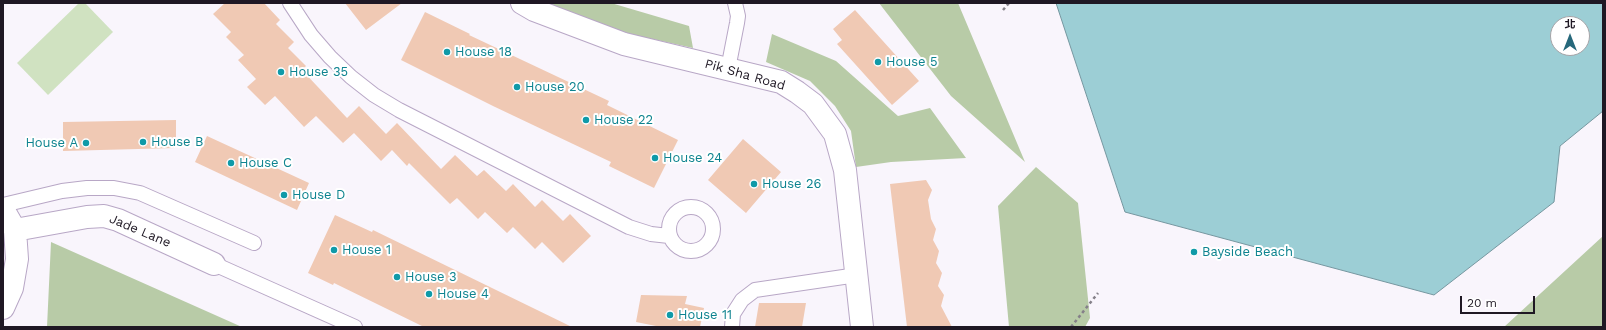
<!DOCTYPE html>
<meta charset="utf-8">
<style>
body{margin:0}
#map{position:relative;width:1606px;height:330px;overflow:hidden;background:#f9f5fc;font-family:"Work Sans","Noto Sans TC",sans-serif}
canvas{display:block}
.frame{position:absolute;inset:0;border:4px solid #1f1824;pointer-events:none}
.north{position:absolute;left:1550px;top:16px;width:40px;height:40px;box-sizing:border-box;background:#fff;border:1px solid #a5a3a7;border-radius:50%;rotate:0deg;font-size:11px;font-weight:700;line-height:16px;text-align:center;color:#1f1824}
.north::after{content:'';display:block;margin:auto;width:14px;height:18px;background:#26687b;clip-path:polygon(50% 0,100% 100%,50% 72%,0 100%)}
.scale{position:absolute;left:1460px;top:296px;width:75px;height:18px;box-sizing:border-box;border:2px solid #1f1824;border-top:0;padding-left:5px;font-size:12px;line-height:14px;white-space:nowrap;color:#1f1824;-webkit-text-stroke:3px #fff;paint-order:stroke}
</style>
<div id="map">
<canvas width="1606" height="330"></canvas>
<div class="frame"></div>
<div class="north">北</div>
<div class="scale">20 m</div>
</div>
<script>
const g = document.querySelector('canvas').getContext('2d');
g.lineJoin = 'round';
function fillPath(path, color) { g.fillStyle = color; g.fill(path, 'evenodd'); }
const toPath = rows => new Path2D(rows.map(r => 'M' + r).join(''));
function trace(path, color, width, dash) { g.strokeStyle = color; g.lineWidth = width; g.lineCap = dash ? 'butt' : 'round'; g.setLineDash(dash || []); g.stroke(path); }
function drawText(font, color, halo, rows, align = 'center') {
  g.font = font + ' "Work Sans",sans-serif'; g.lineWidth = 4; g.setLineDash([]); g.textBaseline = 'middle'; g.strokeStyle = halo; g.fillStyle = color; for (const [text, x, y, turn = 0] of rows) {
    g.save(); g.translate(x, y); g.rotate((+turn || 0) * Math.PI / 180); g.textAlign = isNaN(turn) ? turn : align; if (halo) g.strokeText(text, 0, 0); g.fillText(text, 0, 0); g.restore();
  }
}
const green = toPath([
 [79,3,85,3,113,32,48,95,17,63]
]);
const forest = toPath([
 [538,3,611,3,689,26,693,48,616,31],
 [879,3,958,3,1025,162,951,96],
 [772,34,836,61,898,116,930,108,966,158,891,162,856,167,851,131,835,106,810,81,766,62],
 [1036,167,1078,203,1090,318,1085,327,1009,327,998,206],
 [1603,236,1603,327,1504,327],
 [51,242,242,327,47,327]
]);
const water = toPath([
 [1056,3,1603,3,1603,111,1560,146,1554,202,1434,295,1125,212,1056,3],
 [1558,24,1582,24,1582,48,1558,48,1558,24]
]);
const building = toPath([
 [225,3,264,3,280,20,276,24,294,42,288,48,306,66,302,70,347,118,359,106,386,134,397,123,441,169,455,155,477,176,484,170,506,191,513,184,535,207,542,200,563,221,570,214,591,236,563,263,542,242,535,249,513,227,507,233,485,212,478,219,457,198,450,204,409,163,407,166,392,150,381,161,354,133,343,143,316,116,304,127,275,96,265,105,247,87,256,79,238,60,244,55,226,37,231,32,213,14],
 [345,3,402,3,366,30],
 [855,10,919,81,892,105,837,44,842,40,833,29],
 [425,12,470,34,469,35,609,101,607,105,678,140,654,188,609,166,611,162,493,106,401,60],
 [176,120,176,148,63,151,63,122],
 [207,136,309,183,297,210,195,162],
 [743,139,781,172,746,213,708,180],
 [926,180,932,190,928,200,931,219,936,229,933,240,939,251,936,263,942,273,938,286,944,295,941,306,952,327,907,327,890,184],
 [335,215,372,232,373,230,572,327,424,327,334,283,333,285,308,273],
 [641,295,687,296,685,304,704,308,700,327,661,327,636,322],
 [759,303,806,303,802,327,755,327]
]);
const path = toPath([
 [1003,10,1009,3],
 [1071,327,1098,293]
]);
const service = toPath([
 [290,3,311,35,330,57,351,77,374,95,399,110,629,227,651,234,669,236],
 [728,69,737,23,738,16,735,3],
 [3,205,62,191,87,188,114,188,140,193,254,243],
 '669 229a22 22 0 1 1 44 0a22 22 0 1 1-44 0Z',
 [214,264,355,327],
 [732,327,733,314,742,300,755,290,857,275]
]);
const minor = toPath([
 [522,3,534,10,624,44,781,82,797,92,813,104,835,134,845,170,862,327],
 [3,209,15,230,17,259,12,288,3,308],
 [15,230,87,217,104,216,118,220,214,264]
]);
const markers = [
 [447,52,4,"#0f9aa8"],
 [878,62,4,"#0f9aa8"],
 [281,72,4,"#0f9aa8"],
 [517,87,4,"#0f9aa8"],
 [586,120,4,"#0f9aa8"],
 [143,142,4,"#0f9aa8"],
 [86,143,4,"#0f9aa8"],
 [655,158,4,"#0f9aa8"],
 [231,163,4,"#0f9aa8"],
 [754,184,4,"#0f9aa8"],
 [284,195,4,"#0f9aa8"],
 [334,250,4,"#0f9aa8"],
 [1194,252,4,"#0f9aa8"],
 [397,277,4,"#0f9aa8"],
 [429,294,4,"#0f9aa8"],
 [670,315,4,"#0f9aa8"]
];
const cultureNames = [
 ["House 18",455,52],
 ["House 5",886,62],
 ["House 35",289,72],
 ["House 20",525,87],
 ["House 22",594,120],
 ["House B",151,142],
 ["House A",78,143,"right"],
 ["House 24",663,158],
 ["House C",239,163],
 ["House 26",762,184],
 ["House D",292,195],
 ["House 1",342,250],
 ["Bayside Beach",1202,252],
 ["House 3",405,277],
 ["House 4",437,294],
 ["House 11",678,315]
];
const streetNames = [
 ["Pik Sha Road",745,75,16],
 ["Jade Lane",140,231,23]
];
fillPath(green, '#d0e2c1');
fillPath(forest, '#b8cba7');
fillPath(water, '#9cced5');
trace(water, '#7697a0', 1);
fillPath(building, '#f0c9b4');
trace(service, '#b8a7c6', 16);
trace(minor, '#b8a7c6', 24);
trace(path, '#858089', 2.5, [3, 3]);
trace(service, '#fff', 14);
trace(minor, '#fff', 22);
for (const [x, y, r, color] of markers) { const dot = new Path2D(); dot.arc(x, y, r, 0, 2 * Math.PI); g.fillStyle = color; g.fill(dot); trace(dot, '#fff', 1.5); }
drawText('13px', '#0d838f', '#fff', cultureNames, 'left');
drawText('13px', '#1f1824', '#fff', streetNames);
</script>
